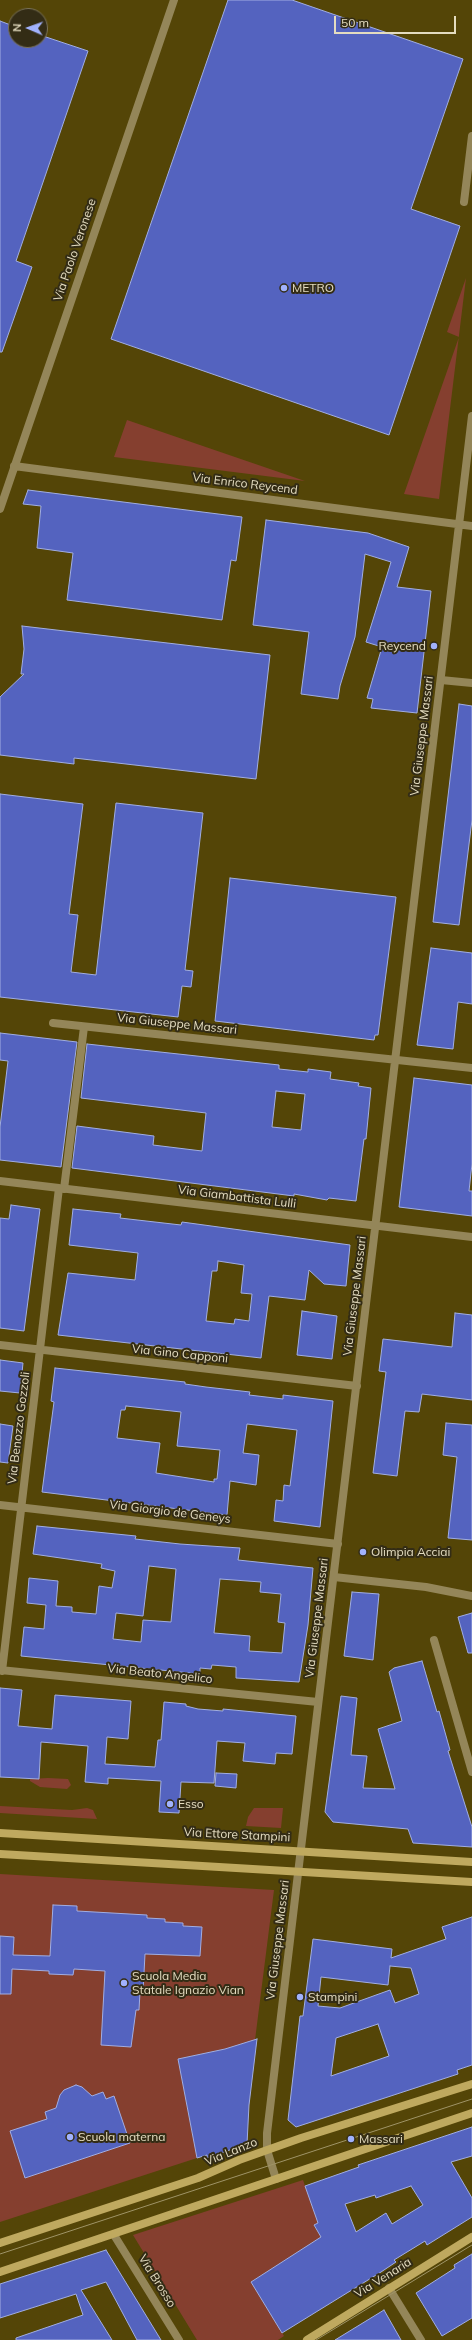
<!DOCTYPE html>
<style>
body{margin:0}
#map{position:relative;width:472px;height:2340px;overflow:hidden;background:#544507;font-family:Mulish,sans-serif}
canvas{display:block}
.north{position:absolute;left:8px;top:8px;width:40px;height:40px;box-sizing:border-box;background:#332c15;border:1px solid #7a7259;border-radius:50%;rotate:272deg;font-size:11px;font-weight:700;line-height:16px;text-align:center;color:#e4dcc0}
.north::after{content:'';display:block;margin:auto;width:14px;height:18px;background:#a1b2fd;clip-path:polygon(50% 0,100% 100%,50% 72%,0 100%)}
.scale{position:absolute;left:334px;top:16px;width:122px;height:18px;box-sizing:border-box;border:2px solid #e4dcc0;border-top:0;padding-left:5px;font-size:12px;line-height:14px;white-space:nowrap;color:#e4dcc0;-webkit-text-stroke:3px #332c15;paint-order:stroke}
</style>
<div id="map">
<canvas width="472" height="2340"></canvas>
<div class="north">N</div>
<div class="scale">50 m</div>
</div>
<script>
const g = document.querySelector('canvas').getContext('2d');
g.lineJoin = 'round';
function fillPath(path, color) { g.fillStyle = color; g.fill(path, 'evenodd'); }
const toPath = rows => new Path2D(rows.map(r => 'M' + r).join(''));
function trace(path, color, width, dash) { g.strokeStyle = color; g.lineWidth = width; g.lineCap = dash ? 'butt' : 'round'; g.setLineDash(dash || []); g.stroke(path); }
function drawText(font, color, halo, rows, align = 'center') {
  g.font = font + ' Mulish,sans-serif'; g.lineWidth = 4; g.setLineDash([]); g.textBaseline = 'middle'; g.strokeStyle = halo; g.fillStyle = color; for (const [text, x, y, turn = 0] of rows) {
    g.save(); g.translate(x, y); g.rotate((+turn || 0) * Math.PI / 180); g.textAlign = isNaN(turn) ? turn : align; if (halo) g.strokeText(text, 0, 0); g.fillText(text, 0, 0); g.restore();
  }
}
const green = toPath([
 [466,278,439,499,404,494,459,337,447,332],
 [127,420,305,481,114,457],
 [48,1778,68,1779,71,1785,67,1789,40,1787,30,1781,30,1779],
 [0,1806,72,1810,87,1808,93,1810,97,1819,0,1813],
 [254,1808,283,1808,281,1828,246,1826,248,1817],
 [0,1874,274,1890,255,2040,225,2049,178,2059,197,2158,0,2222],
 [303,2180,318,2223,314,2226,321,2237,251,2282,284,2336,278,2340,197,2340,133,2235]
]);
const building = toPath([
 [228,0,292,0,463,59,411,209,460,226,389,435,111,339,228,0],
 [0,21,16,27,16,40,40,40,40,35,88,51,16,261,32,267,2,352,0,352,0,21],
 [28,490,242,517,236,561,231,560,222,620,67,600,73,553,37,548,41,506,23,504,28,490],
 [266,520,368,533,409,547,397,587,431,591,417,713,371,708,373,699,367,698,382,647,366,642,391,562,365,554,355,637,340,686,338,699,301,694,309,632,253,625,266,520],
 [22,626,270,655,256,779,74,758,74,764,0,755,0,697,24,674,21,674,24,649,22,626],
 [459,704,472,706,472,820,459,925,433,922,459,704],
 [0,794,83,804,69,914,78,915,71,972,96,975,116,803,203,813,185,970,193,971,191,987,182,986,178,1017,0,997,0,794],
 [230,878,396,897,378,1035,375,1035,374,1040,215,1021,230,878],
 [431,948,472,953,472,1004,458,1002,453,1049,417,1045,431,948],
 [0,1033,77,1042,61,1167,0,1160,0,1127,8,1061,0,1060,0,1033],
 [87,1044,279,1065,279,1069,308,1072,308,1069,331,1072,330,1079,359,1083,358,1086,371,1088,366,1139,364,1139,356,1201,329,1198,327,1200,294,1194,294,1196,72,1168,77,1126,154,1136,153,1145,202,1151,206,1113,81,1098,87,1044],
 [276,1091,305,1094,301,1130,272,1127,276,1091],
 [414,1078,472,1085,472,1164,469,1191,472,1191,472,1216,399,1207,414,1078],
 [11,1205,40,1209,24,1331,0,1328,0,1218,9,1219,11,1205],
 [73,1209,121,1214,120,1218,181,1225,182,1222,204,1225,350,1245,346,1286,324,1284,309,1270,305,1300,269,1296,261,1358,58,1335,68,1273,135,1280,138,1253,69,1245,73,1209],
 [218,1261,244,1265,241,1293,252,1294,249,1321,235,1319,234,1324,206,1321,212,1271,217,1271,218,1261],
 [302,1311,337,1316,332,1359,297,1355,302,1311],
 [455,1313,472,1315,472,1400,422,1394,419,1412,405,1411,397,1476,373,1473,386,1372,379,1371,383,1339,452,1347,455,1313],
 [0,1360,23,1363,20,1393,0,1391,0,1360],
 [55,1368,185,1382,185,1384,206,1387,250,1392,249,1395,283,1399,283,1395,333,1401,320,1527,274,1521,276,1500,283,1501,284,1485,290,1486,297,1430,247,1424,243,1453,259,1455,256,1485,230,1481,227,1515,42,1492,54,1402,51,1401,55,1368],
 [126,1406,181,1412,177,1446,220,1450,217,1479,214,1479,214,1482,156,1473,160,1443,117,1438,121,1410,125,1410,126,1406],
 [446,1423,472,1425,472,1540,448,1538,457,1457,443,1455,446,1423],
 [0,1424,13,1426,8,1463,0,1462,0,1424],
 [37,1526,136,1536,135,1539,180,1544,240,1548,238,1560,313,1568,308,1625,299,1682,236,1678,236,1667,212,1665,211,1669,200,1668,200,1674,21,1656,24,1627,44,1629,46,1605,27,1603,29,1578,58,1581,56,1606,72,1607,72,1612,96,1614,99,1586,112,1588,115,1571,101,1568,102,1564,33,1554,37,1526],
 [149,1566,176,1569,171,1622,143,1620,141,1642,113,1639,116,1613,143,1616,149,1566],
 [220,1579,261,1582,260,1592,281,1594,278,1622,285,1623,282,1653,249,1651,250,1636,214,1633,220,1579],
 [352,1592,379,1594,373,1660,344,1656,352,1592],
 [472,1613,472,1653,468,1653,458,1617,472,1613],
 [422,1661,437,1712,439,1711,450,1750,448,1751,472,1827,472,1847,413,1843,408,1829,333,1822,325,1812,341,1696,357,1698,351,1755,367,1756,363,1788,395,1789,378,1729,402,1721,389,1672,394,1668,422,1661],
 [0,1688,22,1690,18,1726,52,1729,55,1695,131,1701,128,1739,107,1737,105,1764,155,1767,158,1740,161,1740,164,1702,186,1704,186,1706,198,1709,223,1711,223,1709,296,1716,292,1754,276,1753,275,1764,243,1761,245,1743,217,1741,214,1783,181,1782,179,1813,159,1812,161,1781,108,1778,108,1784,85,1782,88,1746,41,1742,39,1779,0,1777,0,1688],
 [216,1773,237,1774,236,1788,215,1786,216,1773],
 [53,1905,77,1906,77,1911,147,1915,147,1918,165,1919,165,1922,183,1923,183,1926,202,1927,200,1956,145,1954,143,1992,140,1992,139,2010,136,2010,131,2047,101,2045,105,1971,74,1969,73,1975,49,1974,49,1971,12,1969,11,1994,0,1994,0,1936,14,1937,13,1955,50,1956,53,1905],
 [472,1917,472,2065,457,2070,458,2074,296,2127,288,2120,300,2016,303,2016,313,1939,392,1949,391,1958,446,1939,442,1927,472,1917],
 [390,1966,411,1968,419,1994,395,2003,390,1990,340,2008,318,2006,321,1977,388,1985,390,1966],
 [378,2024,389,2056,331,2076,336,2038,378,2024],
 [257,2039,249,2105,247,2144,207,2158,207,2155,197,2158,178,2059,225,2049,257,2039],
 [76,2085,82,2087,92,2096,103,2092,106,2099,114,2096,130,2143,25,2178,10,2131,47,2119,45,2112,56,2108,60,2095,64,2090,76,2085],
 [472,2127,472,2156,451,2162,472,2198,472,2217,427,2245,425,2241,394,2260,396,2262,381,2272,282,2333,251,2282,321,2237,314,2225,318,2223,305,2186,359,2167,358,2165,472,2127],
 [411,2186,423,2205,392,2224,386,2213,356,2232,345,2204,375,2195,376,2198,411,2186],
 [106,2250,161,2340,137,2340,106,2282,81,2290,112,2340,16,2340,16,2338,83,2315,76,2294,0,2318,0,2284,106,2250],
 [472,2254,472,2318,442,2336,416,2293,455,2268,454,2265,472,2254],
 [384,2310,401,2340,335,2340,384,2310]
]);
const lane = toPath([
 [464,202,472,136],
 [441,680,472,683],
 [64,1189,84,1027],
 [334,1577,426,1587,472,1596]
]);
const street = toPath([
 [14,466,472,526],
 [0,509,174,0],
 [53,1023,472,1068],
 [0,1181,472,1237],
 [0,1345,357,1386],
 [0,1505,338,1544],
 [434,1640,472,1772],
 [0,1670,318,1702],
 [2,1671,59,1188],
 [276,2179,267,2150,267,2133,472,416],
 [114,2235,179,2340],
 [389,2288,421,2340]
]);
const secondary = toPath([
 [0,1833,472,1862],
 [0,1854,472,1882],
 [0,2243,198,2178,239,2160,301,2138,472,2084],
 [0,2272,472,2113],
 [307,2340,472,2237]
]);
const tram = toPath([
 [0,2254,472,2099],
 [316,2340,472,2245]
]);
const markers = [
 [284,288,4,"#a1b2fd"],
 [434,646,4,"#a1b2fd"],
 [363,1552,4,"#a1b2fd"],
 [170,1804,4,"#a1b2fd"],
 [124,1983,4,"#a1b2fd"],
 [300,1997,4,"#a1b2fd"],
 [70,2137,4,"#a1b2fd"],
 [351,2139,4,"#a1b2fd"]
];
const streetNames = [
 ["Via Paolo Veronese",75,250,-71],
 ["Via Enrico Reycend",245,484,7],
 ["Via Giuseppe Massari",422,736,-83],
 ["Via Giuseppe Massari",177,1024,6],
 ["Via Giambattista Lulli",237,1197,7],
 ["Via Giuseppe Massari",355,1296,-83],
 ["Via Gino Capponi",180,1354,6],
 ["Via Benozzo Gozzoli",19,1428,-83],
 ["Via Giorgio de Geneys",170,1512,7],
 ["Via Giuseppe Massari",317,1618,-83],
 ["Via Beato Angelico",160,1674,6],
 ["Via Ettore Stampini",237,1835,3],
 ["Via Giuseppe Massari",278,1940,-83],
 ["Via Lanzo",231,2152,-22],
 ["Via Venaria",383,2278,-32],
 ["Via Brosso",157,2281,58]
];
const poiNames = [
 ["METRO",292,288],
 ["Reycend",426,646,"right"],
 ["Olimpia Acciai",371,1552],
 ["Esso",178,1804],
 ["Scuola Media",132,1976],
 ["Statale Ignazio Vian",132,1990],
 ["Stampini",308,1997],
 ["Scuola materna",78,2137],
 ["Massari",359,2139]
];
fillPath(green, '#853f2f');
fillPath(building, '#5463bf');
trace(building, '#a1aee3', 1);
trace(lane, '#948659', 8);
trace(street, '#948659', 8);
trace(secondary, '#bfa95f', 8);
trace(tram, '#9f9467', 1);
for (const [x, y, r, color] of markers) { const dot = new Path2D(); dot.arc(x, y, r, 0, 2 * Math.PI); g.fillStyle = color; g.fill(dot); trace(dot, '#332c15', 1.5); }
drawText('12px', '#e4dcc0', '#332c15', streetNames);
drawText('12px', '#e4dcc0', '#332c15', poiNames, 'left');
</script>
